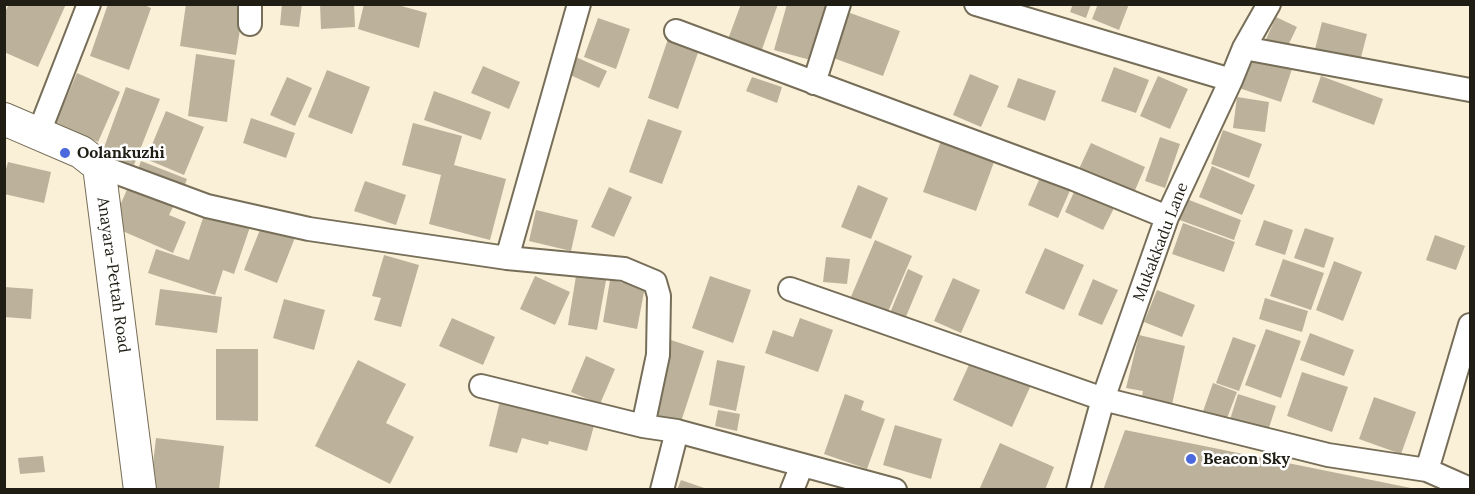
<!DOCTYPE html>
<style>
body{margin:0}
#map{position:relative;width:1475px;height:494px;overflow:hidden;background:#faf0d7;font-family:Lora,serif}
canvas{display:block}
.frame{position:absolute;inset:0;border:6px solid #201d14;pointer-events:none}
</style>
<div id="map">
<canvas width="1475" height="494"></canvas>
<div class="frame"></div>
</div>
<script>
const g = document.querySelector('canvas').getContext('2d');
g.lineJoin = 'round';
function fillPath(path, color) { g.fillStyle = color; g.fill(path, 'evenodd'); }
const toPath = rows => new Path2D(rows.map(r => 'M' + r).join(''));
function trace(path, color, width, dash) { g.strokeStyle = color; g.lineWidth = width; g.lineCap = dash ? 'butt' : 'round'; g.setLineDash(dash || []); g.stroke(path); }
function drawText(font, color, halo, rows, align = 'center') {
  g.font = font + ' Lora,serif'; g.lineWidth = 5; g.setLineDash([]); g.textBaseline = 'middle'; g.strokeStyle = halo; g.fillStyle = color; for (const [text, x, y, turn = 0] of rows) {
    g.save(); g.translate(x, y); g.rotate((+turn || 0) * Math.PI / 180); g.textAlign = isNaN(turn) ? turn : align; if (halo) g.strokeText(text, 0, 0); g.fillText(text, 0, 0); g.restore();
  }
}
const building = toPath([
 [9,4,66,4,38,67,4,52,4,14],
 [108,4,142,4,151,8,129,70,90,56],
 [186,4,244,4,236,55,180,46],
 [282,4,302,4,299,27,280,25],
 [320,4,354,4,355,27,321,29],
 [364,4,394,4,427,13,419,48,358,29],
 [741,4,778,4,760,55,727,42],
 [787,4,827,4,821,63,774,50],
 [1073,4,1091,4,1086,18,1070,12],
 [1098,4,1129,4,1119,30,1092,19],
 [842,10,900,31,883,76,825,55],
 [1276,17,1297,27,1283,56,1263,46],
 [598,18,630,29,616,69,584,57],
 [1322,22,1367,34,1359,65,1314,53],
 [668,39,699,50,678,109,648,98],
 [567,53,607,71,599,88,559,70],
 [196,54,235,60,227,122,188,116],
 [1249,55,1292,69,1281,102,1239,88],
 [483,66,520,82,509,109,471,93],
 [1114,67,1149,80,1136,113,1101,101],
 [327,70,370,87,352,134,308,117],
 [77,73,120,92,98,142,55,124],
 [970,74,999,86,981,127,953,115],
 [1158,76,1188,89,1170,129,1140,116],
 [1321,76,1383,99,1374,125,1312,102],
 [287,77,312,88,295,126,270,115],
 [752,77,782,87,777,103,746,91],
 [1018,78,1056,91,1045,121,1007,107],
 [126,87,160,99,134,165,102,153],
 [434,91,491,112,481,140,424,120],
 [1237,97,1269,102,1265,132,1233,128],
 [166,111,204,127,184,175,146,159],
 [251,118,295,133,286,158,243,143],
 [648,119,682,131,662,184,629,172],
 [413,123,462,136,454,165,506,179,490,240,429,224,441,175,402,165],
 [1223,130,1262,144,1249,178,1211,164],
 [943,135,997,154,976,211,923,192],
 [1160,137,1180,144,1165,188,1145,181],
 [1091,143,1145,167,1133,195,1078,171],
 [141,161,187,179,183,190,137,172],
 [8,162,51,172,44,203,4,194,4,176],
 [1212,166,1255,185,1242,215,1199,197],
 [1042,173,1072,186,1058,218,1028,205],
 [365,181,406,195,396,225,354,211],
 [1078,183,1117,202,1103,230,1065,212],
 [129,185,174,205,169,215,186,222,173,253,111,226],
 [858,185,888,198,871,239,841,227],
 [609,187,632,197,614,237,591,227],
 [1184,198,1241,220,1234,240,1177,219],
 [536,210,578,220,571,251,529,241],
 [205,212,250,227,234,274,223,270,215,295,148,273,156,249,189,260],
 [1264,220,1293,230,1285,255,1255,245],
 [263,222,296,235,277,283,244,270],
 [1183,223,1235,242,1224,272,1172,254],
 [1305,228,1334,238,1324,268,1294,258],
 [1435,235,1465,246,1456,270,1426,260],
 [875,240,912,256,887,314,850,299],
 [1045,248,1084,265,1064,310,1025,293],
 [384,255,419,265,401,327,374,320,381,298,372,296],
 [826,257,850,259,847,284,823,282],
 [1283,259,1324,273,1311,310,1270,296],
 [1334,261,1362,272,1343,321,1316,310],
 [908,269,923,276,905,319,890,313],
 [577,270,607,275,597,330,568,325],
 [535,276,570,292,555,325,520,309],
 [710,276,751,290,733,343,692,328],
 [953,278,980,290,961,333,934,321],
 [1093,279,1118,290,1102,325,1078,315],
 [610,280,645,287,637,329,603,322],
 [4,287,33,289,31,319,4,317],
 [160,289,222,297,217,333,155,325],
 [1157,290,1195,305,1182,337,1144,322],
 [1265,298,1308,311,1302,332,1259,319],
 [284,299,325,310,314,350,273,338],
 [452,318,495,337,483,365,439,346],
 [800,318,833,330,818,372,765,353,773,330,793,337],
 [1266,329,1301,341,1281,398,1245,385],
 [1310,333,1354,350,1344,376,1300,360],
 [1139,335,1185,346,1169,418,1139,411,1143,391,1126,388],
 [1233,337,1256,345,1239,391,1216,383],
 [671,340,704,351,680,425,647,414],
 [216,349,258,349,258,421,216,420],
 [586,356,615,369,600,404,571,392],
 [972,358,1031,385,1012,427,953,400],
 [358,360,406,384,386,423,414,437,390,484,315,446],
 [717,360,745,366,736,411,709,405],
 [1302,372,1348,387,1332,432,1287,416],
 [1213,383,1237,392,1224,426,1201,417],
 [845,394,864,401,861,410,885,419,867,469,824,454],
 [1238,394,1276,406,1266,437,1228,426],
 [501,397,595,422,587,451,549,441,548,445,522,438,517,453,489,446],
 [1374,397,1416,412,1401,454,1359,439],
 [718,410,740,414,737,431,715,426],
 [895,425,942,439,931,479,883,465],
 [1125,430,1411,488,1411,490,1103,490],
 [156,438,224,446,219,490,150,490],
 [1000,443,1054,467,1045,490,979,490],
 [43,456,45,472,20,474,18,458],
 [681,480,707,489,707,490,677,490]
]);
const minor = toPath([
 [976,4,1231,80],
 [250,24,250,4],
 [676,31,1074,179,1167,217],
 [1244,48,1470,90],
 [814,83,839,4],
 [38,135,89,4],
 [99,166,207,206,309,229,507,258,624,269,655,282,659,296,658,355,643,426,677,431,895,490],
 [507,258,579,4],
 [790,289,1103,399,1328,455,1427,470,1470,489],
 [481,386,643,426],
 [1427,470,1470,325],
 [662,490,677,431],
 [792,490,802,465],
 [1078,490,1103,399,1167,217,1231,80,1244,48,1269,4]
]);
const secondary = toPath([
 [4,119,81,152,99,166,140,490]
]);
const markers = [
 [65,153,6,"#4b68dc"],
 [1191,459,6,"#4b68dc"]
];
const poiNames = [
 ["Oolankuzhi",77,153],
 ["Beacon Sky",1203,459]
];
const streetNames = [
 ["Mukakkadu Lane",1161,242,-69],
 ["Anayara-Pettah Road",113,275,82]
];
fillPath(building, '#bcb29b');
trace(minor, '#776e59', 26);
trace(secondary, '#776e59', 34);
trace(minor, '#fff', 22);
trace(secondary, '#fff', 32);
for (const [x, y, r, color] of markers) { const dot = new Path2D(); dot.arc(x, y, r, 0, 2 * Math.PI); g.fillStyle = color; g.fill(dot); trace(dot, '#fff', 2); }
drawText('bold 16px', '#201d14', '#fff', poiNames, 'left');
drawText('16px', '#201d14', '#fff', streetNames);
</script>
